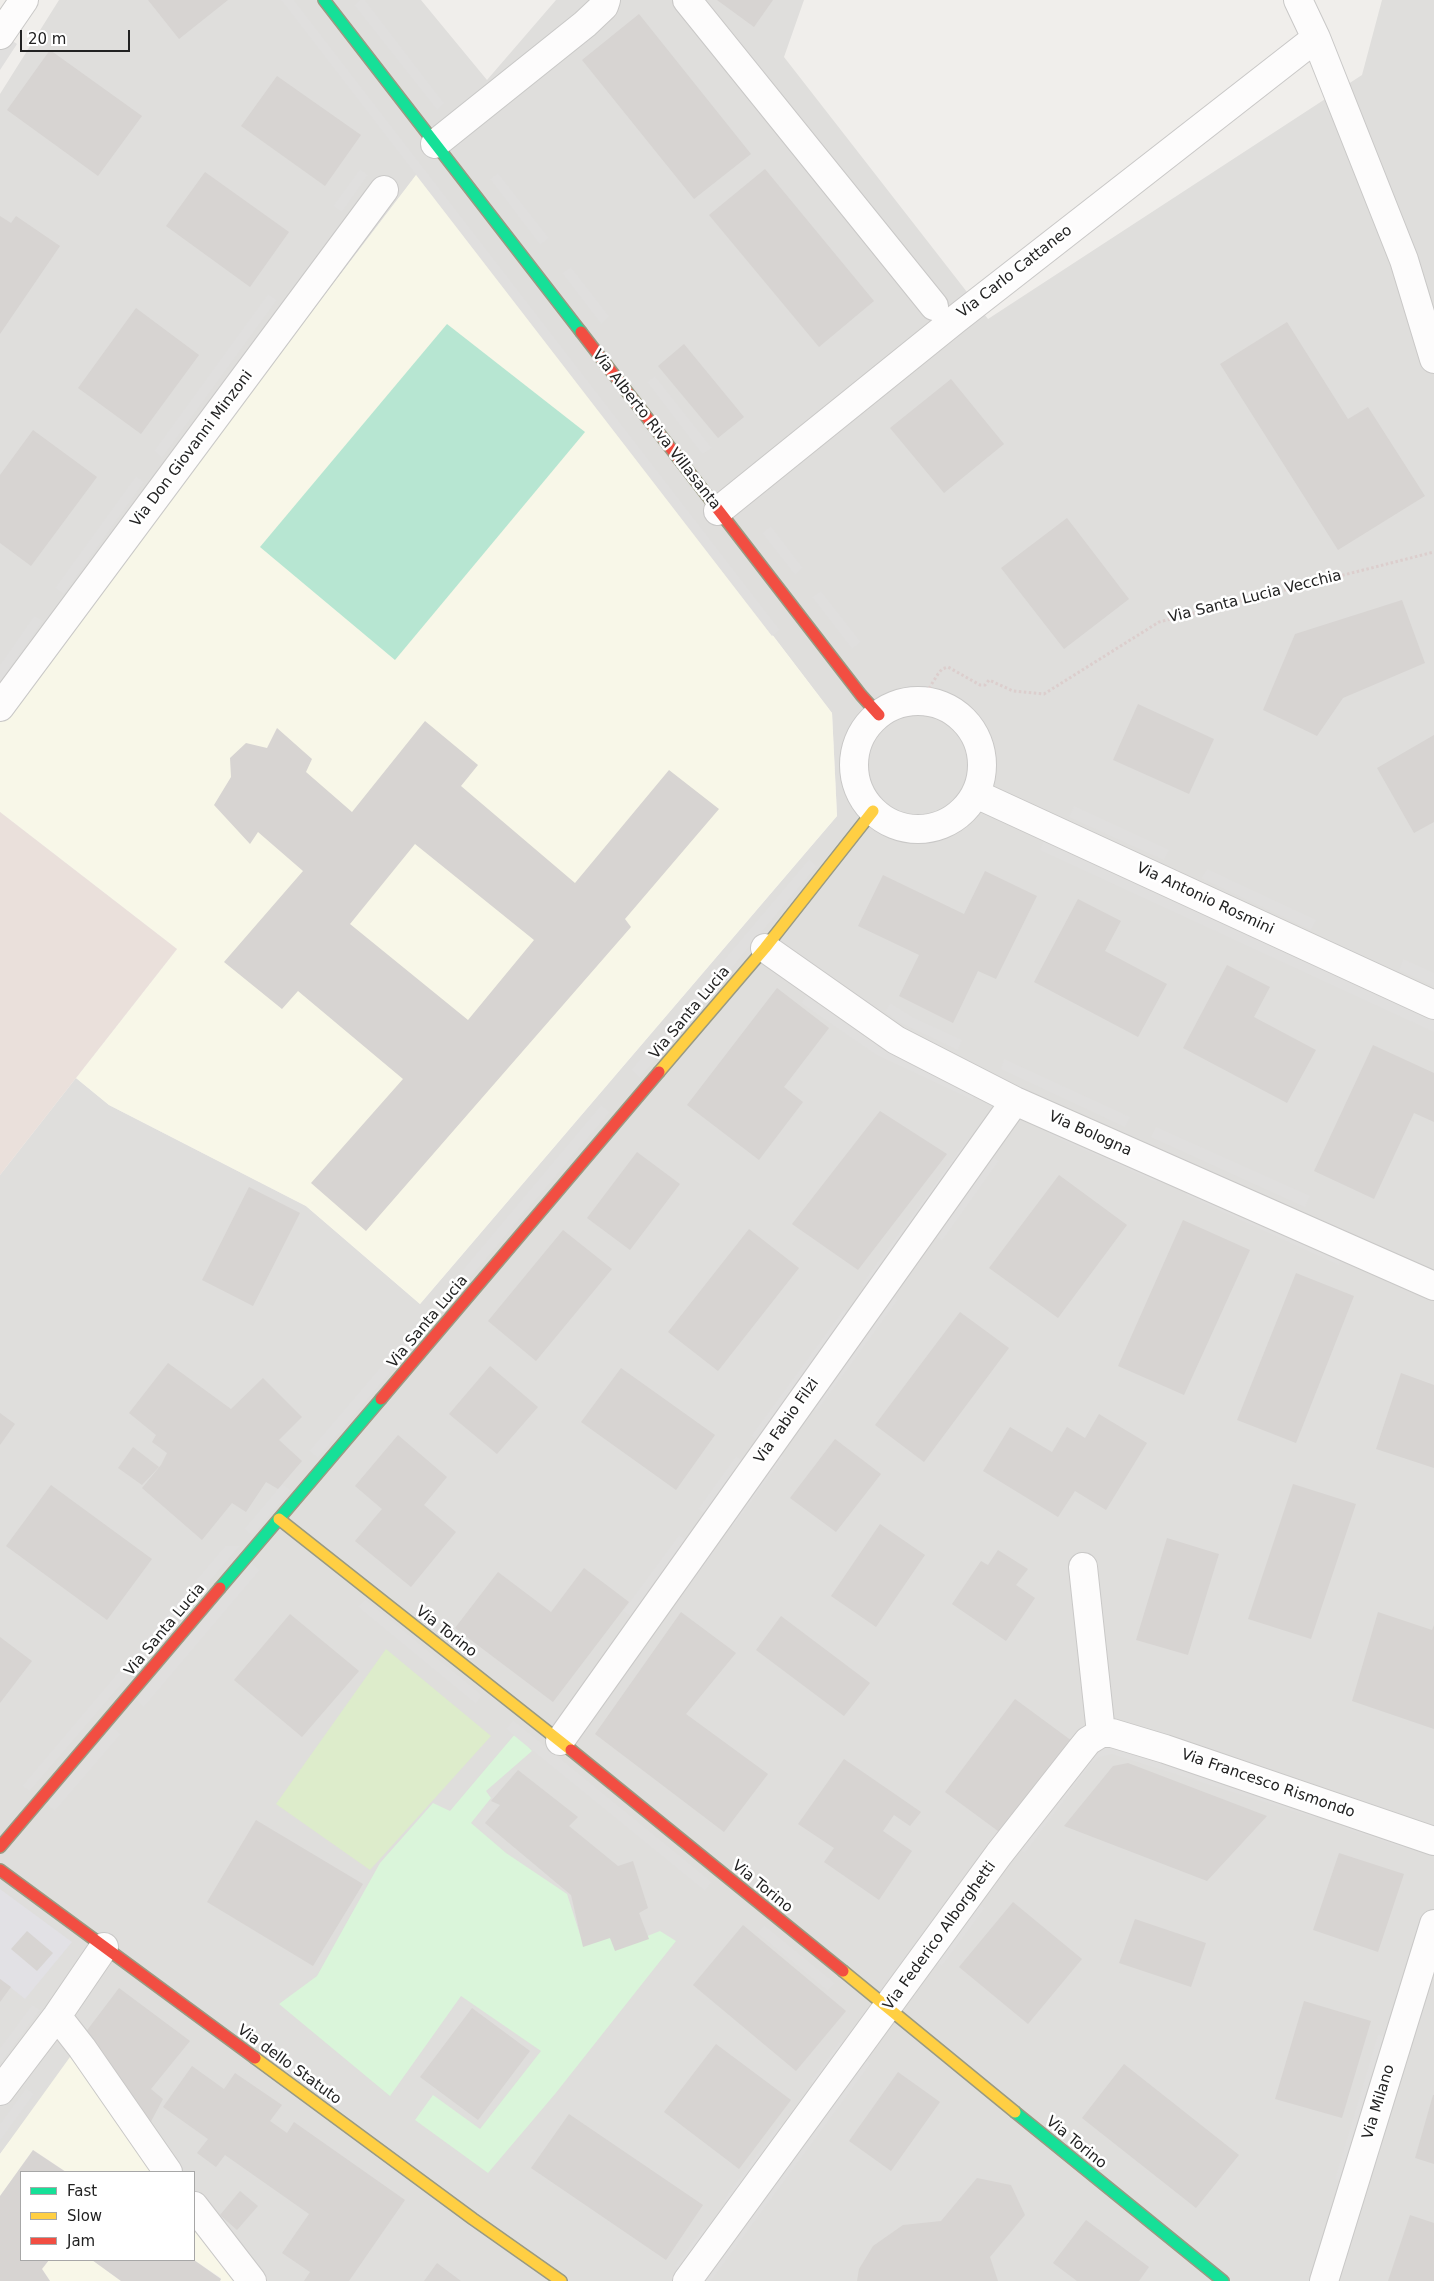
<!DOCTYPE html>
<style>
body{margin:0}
#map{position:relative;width:1434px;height:2281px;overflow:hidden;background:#f0eeeb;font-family:"DejaVu Sans",sans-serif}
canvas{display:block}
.legend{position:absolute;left:20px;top:2171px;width:175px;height:90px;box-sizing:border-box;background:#fff;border:1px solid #a7a7a7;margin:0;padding:6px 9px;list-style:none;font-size:15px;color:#222}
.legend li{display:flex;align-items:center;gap:10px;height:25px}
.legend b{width:25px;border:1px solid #a7a7a7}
.scale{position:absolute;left:20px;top:30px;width:110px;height:22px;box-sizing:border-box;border:2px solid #222;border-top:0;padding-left:6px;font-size:15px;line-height:18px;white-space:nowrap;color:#222;-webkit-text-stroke:4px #fff;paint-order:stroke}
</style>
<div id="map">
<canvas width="1434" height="2281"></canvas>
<ul class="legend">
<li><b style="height:6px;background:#16e098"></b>Fast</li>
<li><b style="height:6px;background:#ffcf43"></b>Slow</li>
<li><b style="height:6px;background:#f24e42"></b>Jam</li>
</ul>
<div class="scale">20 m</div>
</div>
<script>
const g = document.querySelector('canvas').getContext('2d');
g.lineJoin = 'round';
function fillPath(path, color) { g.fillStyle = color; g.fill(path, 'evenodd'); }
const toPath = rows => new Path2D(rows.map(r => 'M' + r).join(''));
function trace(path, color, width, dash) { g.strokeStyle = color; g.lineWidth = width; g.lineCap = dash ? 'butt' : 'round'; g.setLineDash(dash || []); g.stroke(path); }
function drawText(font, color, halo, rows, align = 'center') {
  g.font = font + ' "DejaVu Sans",sans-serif'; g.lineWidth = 5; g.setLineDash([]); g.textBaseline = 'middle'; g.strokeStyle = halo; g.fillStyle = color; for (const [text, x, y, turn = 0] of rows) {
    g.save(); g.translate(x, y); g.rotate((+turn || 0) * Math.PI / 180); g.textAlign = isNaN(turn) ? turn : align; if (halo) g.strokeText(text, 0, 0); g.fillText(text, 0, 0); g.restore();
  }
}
const residential = toPath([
 [59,0,421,0,487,80,556,0,804,0,784,57,988,319,1362,75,1382,0,1434,0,1434,2281,234,2281,194,2225,194,2172,156,2172,30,2115,0,2154,0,1175,76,1078,109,1105,306,1206,420,1304,837,816,832,713,419,172,0,721,0,94]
]);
const education = toPath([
 [419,171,832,713,837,816,420,1304,306,1206,109,1105,76,1078,177,949,0,812,0,721],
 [70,2057,156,2172,66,2172,33,2150,0,2196,0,2154],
 [194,2225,234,2281,220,2281,221,2278,194,2260],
 [49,2260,92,2260,121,2281,50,2281,42,2269]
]);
const military = toPath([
 [0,812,177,949,0,1175]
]);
const grass = toPath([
 [386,1649,491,1736,370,1870,276,1804]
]);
const park = toPath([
 [516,1733,532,1751,486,1791,491,1798,471,1823,506,1853,567,1894,583,1944,609,1936,617,1948,660,1931,676,1941,555,2094,488,2173,415,2120,433,2095,480,2129,541,2051,461,1996,390,2096,279,2004,317,1976,380,1863,433,1803,450,1811]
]);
const pitch = toPath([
 [447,324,585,432,395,660,260,547]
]);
const parking = toPath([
 [281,0,294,0,780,630,772,636],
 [360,0,365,0,444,103,437,110,354,5],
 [8,38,17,44,0,70,0,49],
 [360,169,368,175,342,212,333,206],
 [498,173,549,238,540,245,490,179],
 [571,267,609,316,601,324,562,273],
 [268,294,277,300,162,458,154,451],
 [655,376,712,448,702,454,647,382],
 [136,476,144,482,64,594,55,588],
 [771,526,803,568,795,575,762,533],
 [821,591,861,642,852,649,812,597],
 [34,616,43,621,0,682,0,665],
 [1074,806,1169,850,1164,860,1069,817],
 [1044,839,1434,1020,1434,1032,1040,850],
 [809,859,817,866,640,1078,631,1070],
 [1207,869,1316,920,1311,930,1201,878],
 [1403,959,1434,973,1434,986,1399,970],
 [807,994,977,1089,973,1100,875,1054,801,1003],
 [890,1003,914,1018,962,1040,958,1050,899,1022,885,1012],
 [1004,1059,1130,1117,1125,1127,1001,1069],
 [601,1105,610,1112,448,1304,440,1297],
 [1053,1124,1161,1172,1156,1182,1048,1134],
 [1156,1127,1310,1196,1305,1207,1151,1137],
 [968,1138,977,1144,870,1291,861,1285],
 [990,1155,999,1161,942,1241,933,1234],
 [1190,1185,1344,1256,1339,1265,1186,1195],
 [889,1294,898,1300,817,1411,808,1405],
 [844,1309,852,1315,760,1443,751,1436],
 [413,1329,421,1336,318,1458,309,1451],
 [775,1450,784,1457,733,1527,724,1520],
 [736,1456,745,1462,707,1515,698,1509],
 [282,1484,291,1490,253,1536,244,1529],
 [679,1535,688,1541,632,1617,623,1611],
 [705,1545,714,1552,678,1601,670,1595],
 [225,1546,240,1546,30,1791,22,1786],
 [251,1562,260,1570,144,1707,136,1699],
 [365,1599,482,1695,476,1704,358,1607],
 [513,1720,712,1882,705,1891,506,1729],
 [112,1727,121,1734,55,1811,46,1804],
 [1107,1743,1319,1808,1315,1818,1112,1754,1100,1757,1092,1763,1025,1853,1016,1847,1081,1759],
 [1346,1817,1407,1837,1404,1848,1343,1828],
 [975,1902,985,1908,942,1966,935,1961],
 [764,1925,835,1983,828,1991,757,1933],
 [32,2005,40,2010,0,2064,0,2048],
 [1378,2035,1389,2038,1344,2182,1335,2179],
 [841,2040,849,2046,819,2089,810,2082],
 [862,2057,871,2063,711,2281,699,2281],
 [26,2088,34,2094,0,2141,0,2124],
 [779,2123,788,2129,731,2206,723,2201],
 [703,2228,711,2234,683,2272,675,2266]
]);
const plaza = toPath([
 [0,1889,72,1942,25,1999,0,1979]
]);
const building = toPath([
 [148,0,228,0,179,39],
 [717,0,773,0,754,27],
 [639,14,751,154,694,199,582,60],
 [50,50,142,116,98,176,7,110],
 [277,76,361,135,325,186,241,126],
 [765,169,874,301,819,347,709,215],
 [205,172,289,232,250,287,166,226],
 [0,216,11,223,16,216,60,246,0,334],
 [136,308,199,355,141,434,78,388],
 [1287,322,1348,419,1368,407,1425,496,1338,550,1220,364],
 [684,344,744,417,718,438,658,366],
 [951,379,1004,444,944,493,890,428],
 [33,430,97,477,31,566,0,543,0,475],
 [1067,518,1129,599,1064,649,1001,568],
 [1402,600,1425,663,1343,698,1317,736,1263,710,1295,634],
 [1138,704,1214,739,1189,794,1113,760],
 [425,721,478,765,461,786,575,883,669,770,719,809,625,919,631,927,366,1231,311,1183,403,1079,298,991,282,1009,224,962,303,871,258,832,250,844,214,805,231,777,230,758,246,743,267,748,277,728,312,759,306,772,352,812],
 [415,844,534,940,468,1020,350,924],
 [1434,735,1434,822,1414,833,1377,768],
 [985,871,1037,896,996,979,978,971,953,1023,899,996,919,955,858,926,883,875,964,914],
 [1078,899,1121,921,1105,951,1167,984,1138,1037,1034,982],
 [1227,965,1270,987,1254,1017,1316,1050,1287,1103,1183,1048],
 [777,988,829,1028,784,1087,803,1102,759,1160,687,1105],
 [1373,1045,1434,1073,1434,1122,1414,1113,1374,1199,1314,1171],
 [880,1111,947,1154,858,1270,792,1224],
 [637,1152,680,1184,630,1250,587,1218],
 [1059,1175,1127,1225,1058,1318,989,1268],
 [249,1187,300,1213,253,1306,202,1280],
 [1183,1220,1250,1250,1184,1395,1118,1366],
 [749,1229,799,1268,718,1371,668,1332],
 [563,1230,612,1269,536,1361,488,1321],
 [1296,1273,1354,1296,1296,1443,1237,1420],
 [960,1312,1009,1348,924,1462,875,1425],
 [168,1363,231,1409,263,1378,302,1417,279,1440,302,1461,278,1489,266,1482,246,1512,232,1503,202,1540,142,1488,161,1465,167,1453,152,1442,156,1435,129,1413],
 [490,1366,538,1407,497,1454,449,1414],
 [621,1368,715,1435,676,1490,581,1422],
 [1401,1373,1434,1385,1434,1468,1376,1449],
 [0,1413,15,1424,0,1445],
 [1099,1414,1147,1443,1106,1510,1075,1491,1058,1517,983,1471,1010,1427,1052,1452,1067,1427,1085,1438],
 [398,1435,447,1477,424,1505,456,1532,411,1587,355,1541,382,1509,355,1486],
 [835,1439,881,1474,836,1532,790,1498],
 [133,1447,159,1467,142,1485,118,1468],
 [1293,1484,1356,1504,1311,1639,1248,1619],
 [51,1485,152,1559,107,1620,6,1546],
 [880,1524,925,1555,876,1627,831,1596],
 [1167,1538,1219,1554,1188,1655,1136,1640],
 [998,1550,1028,1569,1016,1585,1035,1598,1006,1641,952,1604,981,1561,988,1565],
 [584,1568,629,1602,553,1702,455,1628,498,1572,551,1612],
 [681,1612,736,1653,686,1714,768,1774,724,1832,595,1734],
 [1378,1612,1432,1630,1434,1625,1434,1729,1352,1701],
 [290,1614,359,1671,302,1737,234,1680],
 [781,1616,870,1683,844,1716,756,1650],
 [0,1637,32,1661,0,1703],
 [1015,1699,1072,1741,1002,1834,945,1792],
 [844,1759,921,1812,910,1826,894,1815,883,1831,912,1851,879,1900,824,1862,834,1848,798,1824],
 [1128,1763,1267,1816,1207,1881,1064,1826,1113,1766],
 [518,1770,578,1817,569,1826,618,1866,633,1861,648,1908,639,1913,649,1939,615,1951,610,1938,583,1947,571,1895,485,1823,500,1805,491,1801],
 [256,1820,363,1884,313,1966,207,1902],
 [1339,1853,1404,1874,1378,1952,1313,1930],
 [1013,1902,1082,1959,1028,2024,959,1967],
 [1135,1919,1206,1943,1191,1987,1119,1963],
 [743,1925,846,2011,796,2071,693,1985],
 [27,1931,53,1953,37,1971,11,1949],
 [0,1979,11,1987,0,2002],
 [119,1988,190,2041,151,2089,163,2099,147,2129,85,2033],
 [1304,2001,1371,2021,1342,2118,1275,2099],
 [472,2008,530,2051,478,2120,420,2077],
 [716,2044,791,2100,739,2169,664,2112],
 [1124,2064,1239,2155,1196,2208,1082,2118],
 [192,2066,224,2089,235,2073,282,2105,270,2121,287,2133,294,2122,405,2200,349,2281,304,2281,310,2272,282,2253,309,2214,225,2155,216,2167,197,2153,208,2139,163,2107],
 [898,2072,940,2102,891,2171,849,2141],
 [1433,2095,1434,2095,1434,2164,1415,2158],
 [569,2114,703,2205,666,2260,531,2168],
 [33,2150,66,2172,21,2172,21,2260,49,2260,42,2269,50,2281,0,2281,0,2196],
 [977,2178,1011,2185,1025,2215,990,2257,998,2281,857,2281,859,2269,873,2246,903,2225,941,2221],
 [240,2191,258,2206,237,2230,220,2215],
 [1410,2215,1434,2223,1434,2281,1388,2281],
 [1086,2220,1149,2267,1139,2281,1077,2281,1053,2263],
 [92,2260,194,2260,221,2279,220,2281,121,2281],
 [437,2263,461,2281,424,2281]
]);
const path = toPath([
 [921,701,938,674,942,669,948,667,980,685,985,685,989,680,1013,691,1044,694,1159,622,1434,552]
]);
const street = toPath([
 [687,0,934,306],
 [0,35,24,0],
 [1316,38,1404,260,1434,359],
 [435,144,585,24,604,6,606,0],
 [718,511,956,319,1316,38,1298,0],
 '854 765a64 64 0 1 1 128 0a64 64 0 1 1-128 0Z',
 [0,707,384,190],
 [976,794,1434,1005],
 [765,948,896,1040,1015,1101,1434,1286],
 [1101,1733,1112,1733,1165,1749,1434,1841],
 [560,1741,1015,1101],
 [57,2016,82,2048,168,2172],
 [0,2091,57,2016,104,1947],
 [194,2206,252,2281],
 [687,2281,999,1854,1080,1751,1088,1741,1101,1733,1083,1567],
 [1324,2281,1434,1924]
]);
const fast = toPath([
 [324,0,581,332],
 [220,1588,381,1399],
 [1015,2112,1223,2281]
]);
const slow = toPath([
 [659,1072,765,948,873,811],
 [279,1519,571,1750],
 [843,1971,1015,2112],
 [255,2058,473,2219,561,2281]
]);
const jam = toPath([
 [581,332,861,695,879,715],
 [381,1399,659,1072],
 [571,1750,843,1971],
 [0,1847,220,1588],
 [0,1870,255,2058]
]);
const streetNames = [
 ["Via Carlo Cattaneo",1015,272,-38],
 ["Via Alberto Riva Villasanta",656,430,52],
 ["Via Don Giovanni Minzoni",192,449,-53],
 ["Via Santa Lucia Vecchia",1255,597,-14],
 ["Via Antonio Rosmini",1205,899,25],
 ["Via Santa Lucia",690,1013,-50],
 ["Via Bologna",1090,1134,24],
 ["Via Santa Lucia",428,1322,-50],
 ["Via Fabio Filzi",787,1421,-55],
 ["Via Santa Lucia",165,1630,-50],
 ["Via Torino",446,1632,38],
 ["Via Francesco Rismondo",1268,1784,19],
 ["Via Torino",762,1887,39],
 ["Via Federico Alborghetti",940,1936,-54],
 ["Via dello Statuto",289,2065,36],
 ["Via Milano",1379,2102,-73],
 ["Via Torino",1076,2143,39]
];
fillPath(residential, '#dfdedc');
fillPath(education, '#f8f7e8');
fillPath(military, '#eae0db');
fillPath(grass, '#ddeccb');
fillPath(park, '#daf5da');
fillPath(pitch, '#b7e6d2');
fillPath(parking, '#e0dfde');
fillPath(plaza, '#e2e1e5');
fillPath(building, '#d7d4d2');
trace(street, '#c9c8c7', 30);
trace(fast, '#999a82', 14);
trace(slow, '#999a82', 14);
trace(jam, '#999a82', 14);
trace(path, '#dccecd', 3, [2.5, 2.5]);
trace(street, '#fdfcfc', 28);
trace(fast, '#16e098', 11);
trace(slow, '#ffcf43', 11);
trace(jam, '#f24e42', 11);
drawText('15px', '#222', '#fff', streetNames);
</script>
